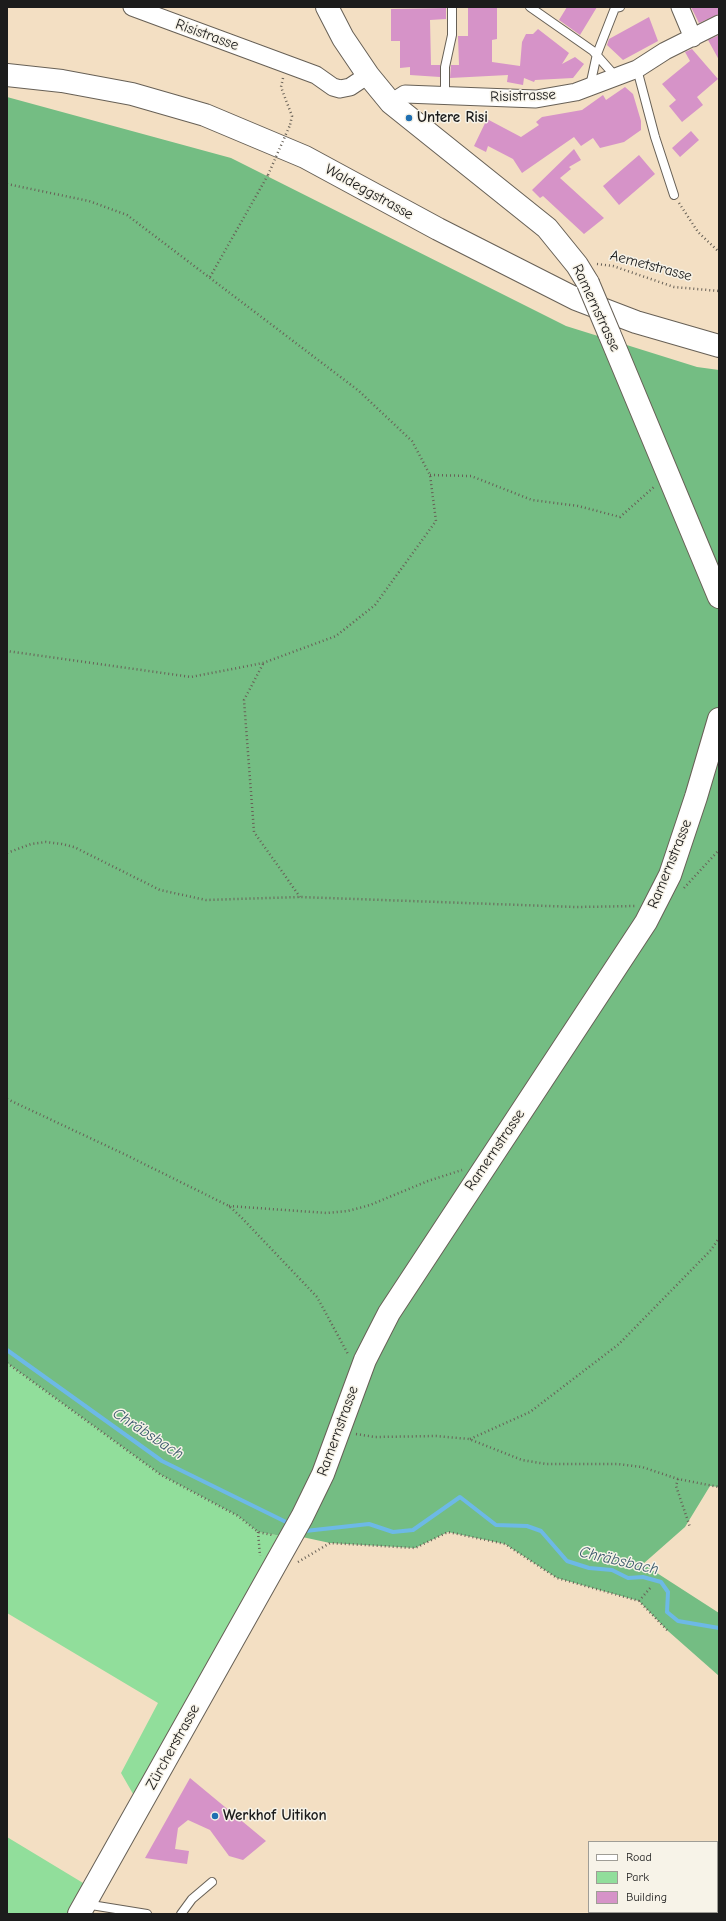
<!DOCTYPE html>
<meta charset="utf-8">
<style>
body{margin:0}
#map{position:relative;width:726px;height:1921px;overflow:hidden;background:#f3dfc3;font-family:"Comic Neue",sans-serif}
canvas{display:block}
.frame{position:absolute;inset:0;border:8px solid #1c1c1c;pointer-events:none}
.legend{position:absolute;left:588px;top:1841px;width:130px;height:72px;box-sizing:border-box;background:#f7f3e8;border:1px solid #9f9d96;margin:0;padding:5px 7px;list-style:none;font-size:12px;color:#1c1c1c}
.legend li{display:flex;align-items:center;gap:8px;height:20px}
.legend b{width:20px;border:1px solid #9f9d96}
</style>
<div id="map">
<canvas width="726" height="1921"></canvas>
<div class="frame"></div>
<ul class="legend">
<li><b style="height:5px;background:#fff"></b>Road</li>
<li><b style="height:11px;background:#91de9b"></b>Park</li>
<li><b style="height:11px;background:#d693c8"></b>Building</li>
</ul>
</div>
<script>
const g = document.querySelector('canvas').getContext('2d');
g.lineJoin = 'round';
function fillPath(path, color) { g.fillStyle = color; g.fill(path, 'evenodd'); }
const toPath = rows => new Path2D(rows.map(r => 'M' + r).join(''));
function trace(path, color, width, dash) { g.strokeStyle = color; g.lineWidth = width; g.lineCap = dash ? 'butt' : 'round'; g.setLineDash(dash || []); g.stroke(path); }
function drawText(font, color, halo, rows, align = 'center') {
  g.font = font + ' "Comic Neue",sans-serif'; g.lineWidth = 3; g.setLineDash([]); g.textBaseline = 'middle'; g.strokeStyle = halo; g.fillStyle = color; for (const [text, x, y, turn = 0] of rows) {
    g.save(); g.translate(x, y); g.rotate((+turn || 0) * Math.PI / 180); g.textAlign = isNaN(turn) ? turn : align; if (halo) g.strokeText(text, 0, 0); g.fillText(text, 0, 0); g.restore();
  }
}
const green = toPath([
 [7,1363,161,1475,238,1516,258,1532,282,1536,140,1806,121,1773,158,1703,7,1613],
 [7,1837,93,1889,79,1914,7,1914]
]);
const forest = toPath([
 [7,97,231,158,566,326,697,367,719,370,719,1487,710,1486,685,1527,643,1564,719,1613,719,1676,668,1631,639,1601,557,1578,505,1544,448,1532,415,1548,330,1543,293,1535,282,1536,258,1532,238,1516,161,1475,7,1363]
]);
const stream = toPath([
 [7,1350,162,1461,286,1522],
 [305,1531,369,1524,393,1532,413,1530,460,1497,496,1525,527,1526,541,1531,567,1561,589,1568,612,1570,628,1578,643,1577,661,1582,668,1592,667,1612,678,1621,719,1628]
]);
const building = toPath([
 [497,7,497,39,492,40,492,62,520,66,522,42,526,34,533,34,538,29,569,53,562,64,575,57,584,64,573,78,535,80,534,82,524,78,523,85,507,82,508,75,450,78,451,65,459,65,458,36,468,36,468,8],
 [567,7,597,7,580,35,559,20],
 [691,7,719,7,719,14,699,23],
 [446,8,446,19,430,20,431,65,440,65,440,77,410,75,410,67,400,68,400,41,391,41,391,9],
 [649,17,658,41,623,60,607,45,609,39],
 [719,35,719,60,708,40],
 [692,49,718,79,697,97,703,105,682,122,669,106,676,100,662,84,690,61,685,52],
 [625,87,633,94,641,121,641,130,624,142,600,148,593,138,581,146,574,137,522,173,513,159,488,146,486,152,474,146,487,119,521,137,539,125,536,122,542,117,582,110,603,95,606,100],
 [691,131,699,140,680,157,672,148],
 [574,149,581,160,569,167,571,169,560,178,604,218,584,234,543,196,540,198,532,190],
 [639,155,655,174,619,205,603,186],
 [190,1778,266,1841,243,1860,229,1856,210,1830,188,1820,178,1828,175,1849,189,1851,187,1864,145,1858]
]);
const path = toPath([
 [283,78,281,87,292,116,290,125],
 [7,184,89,201,127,215,359,391,412,441,430,475,436,521,375,605,336,636,263,663,191,677,7,651],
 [679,203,698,232,719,252],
 [597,264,613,266,674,287,719,291],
 [210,277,268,175],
 [430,475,471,476,532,500,578,506,620,517,655,486],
 [263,664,244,700,254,832,300,897],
 [7,853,31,844,46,842,62,844,74,847,160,890,206,900,300,897,576,907,636,906],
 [684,888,719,850],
 [7,1099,124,1154,229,1206,241,1217,317,1297,348,1354],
 [229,1206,327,1213,348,1211,370,1205,428,1181,462,1170],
 [7,1363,161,1475,238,1516,258,1532,272,1535],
 [356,1434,375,1437,436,1436,469,1439,522,1460,546,1464,618,1464,642,1467,678,1479,719,1487],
 [470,1439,530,1412,619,1344,711,1250,719,1238],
 [678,1479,676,1486,690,1527],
 [258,1532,260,1556],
 [298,1562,330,1543,415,1548,448,1532,505,1544,557,1578,639,1601,668,1631],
 [639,1601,651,1587]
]);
const lane = toPath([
 [530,7,593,51,616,77],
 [637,69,655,137,674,195],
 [590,86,597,54,615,8,620,7],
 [445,97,445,67,452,35,452,7],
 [85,1904,147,1914],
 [181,1914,192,1899,212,1882]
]);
const street = toPath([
 [132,7,316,75,333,87,340,89,350,87,368,75],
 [680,7,693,38],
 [391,103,405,94,536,99,576,92,637,69,665,51,719,24]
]);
const secondary = toPath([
 [327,7,343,38,368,75,391,103,547,228,577,265,588,283],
 [7,75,62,81,132,94,205,115,305,157,438,229,576,299,636,322,719,346],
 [609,333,719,597],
 [79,1914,302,1517,323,1474,365,1360,389,1313,646,922,670,875,696,797,719,719]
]);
const pathBridge = toPath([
 [268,175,290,125]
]);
const secondaryBridge = toPath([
 [588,283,609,333]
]);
const markers = [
 [409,118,4,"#1f6fb2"],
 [215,1816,4,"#1f6fb2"]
];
const streetNames = [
 ["Risistrasse",207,35,20],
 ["Risistrasse",523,96,-2],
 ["Waldeggstrasse",369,192,29],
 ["Aemetstrasse",651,266,15],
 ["Ramernstrasse",596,308,65],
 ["Ramernstrasse",670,864,-68],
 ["Ramernstrasse",495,1150,-56],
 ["Ramernstrasse",338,1431,-70],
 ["Zürcherstrasse",173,1747,-61]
];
const poiNames = [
 ["Untere Risi",417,118],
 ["Werkhof Uitikon",223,1816]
];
const waterNames = [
 ["Chräbsbach",148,1434,33],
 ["Chräbsbach",619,1561,13]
];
fillPath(green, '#91de9b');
fillPath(forest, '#74bd83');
trace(stream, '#6db9e6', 4);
fillPath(building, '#d693c8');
trace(lane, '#676056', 10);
trace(street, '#676056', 19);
trace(secondary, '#676056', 24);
trace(path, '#676056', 2.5, [1, 3]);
trace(lane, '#fff', 8);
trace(street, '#fff', 17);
trace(secondary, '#fff', 22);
trace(secondaryBridge, '#676056', 24, []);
trace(pathBridge, '#676056', 2.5, [1, 3]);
trace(secondaryBridge, '#fff', 22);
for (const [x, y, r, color] of markers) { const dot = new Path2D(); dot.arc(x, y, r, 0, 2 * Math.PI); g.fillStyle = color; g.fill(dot); trace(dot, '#f7f3e8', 1.5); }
drawText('15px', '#1c1c1c', '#f7f3e8', streetNames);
drawText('bold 15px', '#1c1c1c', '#f7f3e8', poiNames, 'left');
drawText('italic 16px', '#3c5b6d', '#f7f3e8', waterNames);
</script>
